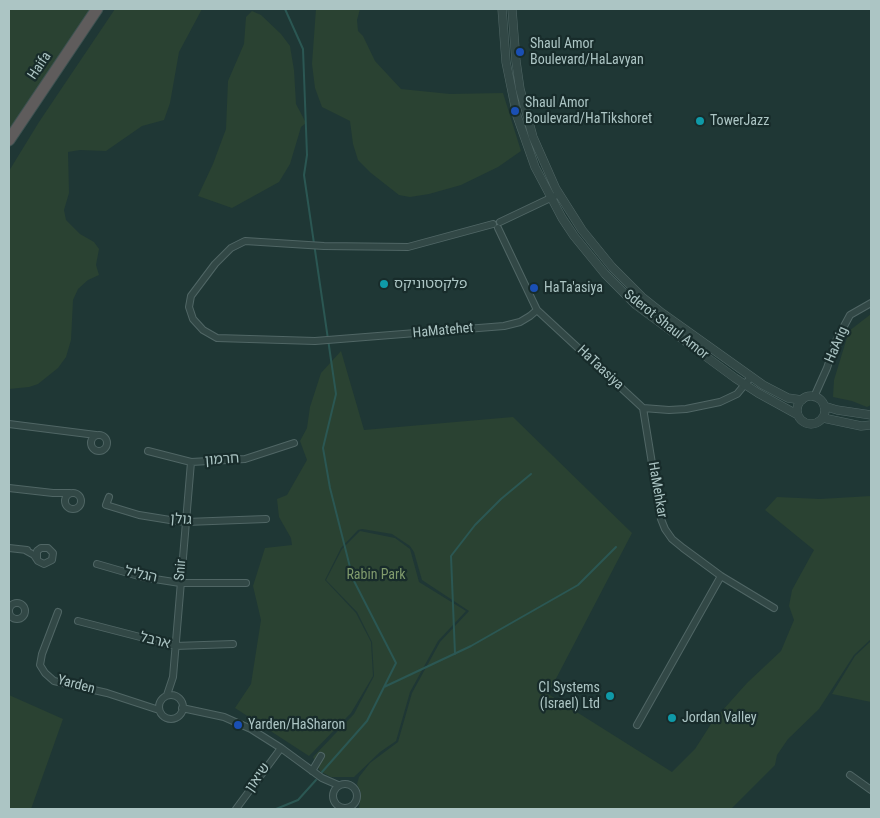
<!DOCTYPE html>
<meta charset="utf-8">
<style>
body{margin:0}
#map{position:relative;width:880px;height:818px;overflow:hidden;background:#1f3735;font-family:"Roboto Condensed",sans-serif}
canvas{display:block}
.frame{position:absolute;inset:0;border:10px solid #acc5c4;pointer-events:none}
</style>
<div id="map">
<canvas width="880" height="818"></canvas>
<div class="frame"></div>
</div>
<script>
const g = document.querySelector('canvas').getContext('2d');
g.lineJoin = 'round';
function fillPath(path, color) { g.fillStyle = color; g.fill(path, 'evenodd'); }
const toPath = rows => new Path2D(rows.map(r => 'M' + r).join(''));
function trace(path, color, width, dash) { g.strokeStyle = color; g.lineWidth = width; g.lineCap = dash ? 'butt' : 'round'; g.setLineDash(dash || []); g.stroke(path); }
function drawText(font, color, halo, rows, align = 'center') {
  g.font = font + ' "Roboto Condensed","Noto Sans Hebrew",sans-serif'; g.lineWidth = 4.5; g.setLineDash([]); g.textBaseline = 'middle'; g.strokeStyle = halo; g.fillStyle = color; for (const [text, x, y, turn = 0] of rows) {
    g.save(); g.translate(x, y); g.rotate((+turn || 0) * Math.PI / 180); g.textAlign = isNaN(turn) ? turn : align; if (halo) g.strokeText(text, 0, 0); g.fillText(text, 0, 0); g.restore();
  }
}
const green = toPath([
 [9,9,90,9,9,131],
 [115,9,202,9,179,52,170,103,164,120,142,126,106,151,80,150,68,152,69,193,64,210,66,220,80,234,94,242,99,249,96,265,99,275,88,280,78,289,73,300,71,340,66,357,58,368,38,384,29,387,9,389,9,171,39,122],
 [316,9,360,9,357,20,358,31,363,36,375,61,401,89,450,94,503,93,521,151,498,167,461,185,429,194,410,197,399,195,371,173,358,160,353,144,350,121,322,107,315,88,312,64],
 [252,11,261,15,281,34,290,46,294,70,296,104,306,123,301,127,290,164,279,182,232,208,198,196,213,164,226,129,228,81,244,44,246,17],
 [871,314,871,405,867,407,852,401,833,397,834,380,849,331],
 [341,351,364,430,513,417,632,533,548,694,672,772,695,749,713,721,747,683,781,651,794,620,789,606,792,590,814,550,765,510,777,497,820,499,871,496,871,639,854,655,819,709,788,739,777,755,775,765,731,809,359,809,361,793,357,784,359,777,370,763,398,742,412,693,440,642,469,611,422,580,414,552,410,546,392,534,362,529,358,530,341,548,325,580,356,613,371,642,373,676,351,713,309,756,235,708,251,684,261,620,253,586,265,548,292,545,291,538,279,517,277,499,287,495,307,460,300,441,307,428,310,407,321,373],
 [360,531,395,538,410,549,419,582,466,611,438,641,410,692,396,741,380,752,354,777,331,777,320,771,313,757,354,714,374,676,372,642,357,612,326,580,342,549],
 [871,641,871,702,832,694,855,656],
 [9,695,63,719,31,809,9,809]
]);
const stream = toPath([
 [285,9,303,49,307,155,304,175,336,394,323,448,330,488,353,579,396,663,367,721,322,772],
 [455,654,451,556,475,525,501,499,531,474],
 [384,687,471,646,578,585,616,547],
 [276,809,298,800,316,780]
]);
const minor = toPath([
 [500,222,559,194],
 [493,224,408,247,324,246,245,241,231,248,215,264,191,296,189,307,193,319,203,330,217,338,315,341,504,326,520,322,530,316,537,310],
 [498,228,537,310,643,408,669,410,686,409,720,402,737,394,751,377],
 [814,397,827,368,836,341,850,315,871,303],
 [643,408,661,519,665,529,672,539,683,548,721,576,774,608],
 [9,424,96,435],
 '91 443a8 8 0 1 1 16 0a8 8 0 1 1-16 0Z',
 [148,451,191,462,245,459,294,443],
 [9,488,53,493,70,493],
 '65 501a8 8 0 1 1 16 0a8 8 0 1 1-16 0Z',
 [109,497,106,505,139,515,170,520,186,522,266,519],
 [9,548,27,550],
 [25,550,34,555,38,561,44,564,52,560,53,553,48,548,41,548,37,551,37,559],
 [97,564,142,577,180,583,246,583],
 '9 611a8 8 0 1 1 16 0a8 8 0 1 1-16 0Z',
 [58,612,42,654,40,665,45,673,54,681,107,693,159,710],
 [78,621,175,646,233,644],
 [167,695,173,677,191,462],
 '159 707a12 12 0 1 1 24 0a12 12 0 1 1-24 0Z',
 [182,708,224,717,251,729,281,748,322,778,338,785],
 [637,725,721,576],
 [312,771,321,756],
 [850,775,871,790],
 '333 796a12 12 0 1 1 24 0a12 12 0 1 1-24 0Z',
 [236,809,281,748]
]);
const tertiary = toPath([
 [502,9,506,62,517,116,535,167,562,218,574,236,605,274,636,305,735,378,758,393,798,415],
 [512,9,516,61,520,89,533,137,556,189,582,230,612,267,642,297,662,313,763,385,788,398,802,400],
 '797 410a14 14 0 1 1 28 0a14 14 0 1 1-28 0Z',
 [824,406,837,410,871,415],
 [823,418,861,426,871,425]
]);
const trunk = toPath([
 [9,140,97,9]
]);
const markers = [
 [520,52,5,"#1a4fb4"],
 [515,111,5,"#1a4fb4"],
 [700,121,5,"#0f9aa8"],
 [384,284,5,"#0f9aa8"],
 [534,288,5,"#1a4fb4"],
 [610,696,5,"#0f9aa8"],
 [672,718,5,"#0f9aa8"],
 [238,725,5,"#1a4fb4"]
];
const poiNames = [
 ["Shaul Amor",530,44],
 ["Boulevard/HaLavyan",530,60],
 ["Shaul Amor",525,103],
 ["Boulevard/HaTikshoret",525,119],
 ["TowerJazz",710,121],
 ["פלקסטוניקס",394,284],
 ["HaTa'asiya",544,288],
 ["CI Systems",600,688,"right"],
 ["(Israel) Ltd",600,704,"right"],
 ["Jordan Valley",682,718],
 ["Yarden/HaSharon",248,725]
];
const streetNames = [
 ["Haifa",40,66,-56],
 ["Sderot Shaul Amor",666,325,38],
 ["HaMatehet",443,331,-5],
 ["HaArig",837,345,-67],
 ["HaTaasiya",600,368,43],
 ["חרמון",222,460,-4],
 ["HaMehkar",657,490,80],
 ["גולן",181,520,4],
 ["Snir",181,570,-85],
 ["הגליל",141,575,12],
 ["ארבל",155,641,14],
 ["Yarden",76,685,15],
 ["שיאון",258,778,-55]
];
const parkNames = [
 ["Rabin Park",376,575]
];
fillPath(green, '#2a4232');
trace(stream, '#2b5753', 2);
trace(minor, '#506665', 8);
trace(tertiary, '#506665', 9);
trace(trunk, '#3d5251', 13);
trace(minor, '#324846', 6);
trace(tertiary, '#324846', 8);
trace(trunk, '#5f5c5c', 11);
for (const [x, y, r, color] of markers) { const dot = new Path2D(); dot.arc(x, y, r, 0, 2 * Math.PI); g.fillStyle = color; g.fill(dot); trace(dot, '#182c2b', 2); }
drawText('14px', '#acc5c4', '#182c2b', poiNames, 'left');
drawText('14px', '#acc5c4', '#182c2b', streetNames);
drawText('14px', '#809b6c', '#182c2b', parkNames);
</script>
